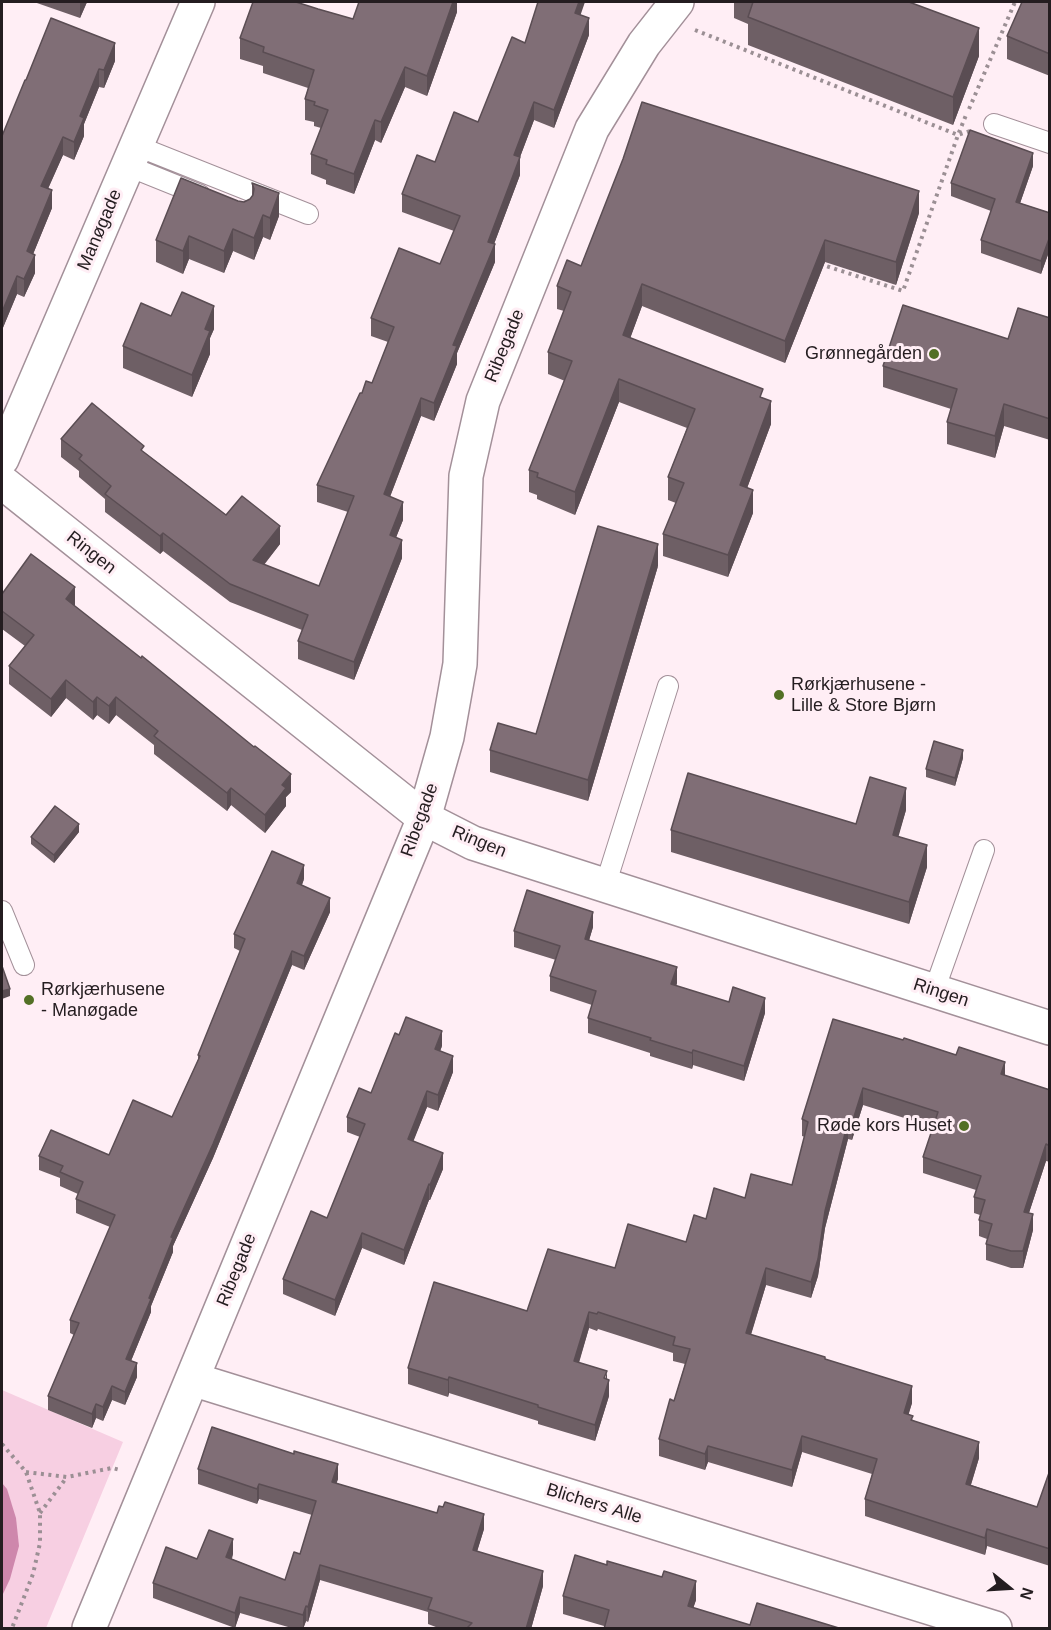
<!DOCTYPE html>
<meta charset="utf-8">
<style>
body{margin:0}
#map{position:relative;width:1051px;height:1630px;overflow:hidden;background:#ffeef5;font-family:Helvetica,sans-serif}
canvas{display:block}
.frame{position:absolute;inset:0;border:3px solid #241d20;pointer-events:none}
.north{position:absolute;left:979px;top:1558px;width:60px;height:60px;-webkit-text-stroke:4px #ffeef5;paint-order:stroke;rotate:108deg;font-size:16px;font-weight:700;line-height:24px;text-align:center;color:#241d20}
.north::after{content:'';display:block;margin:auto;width:21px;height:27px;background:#241d20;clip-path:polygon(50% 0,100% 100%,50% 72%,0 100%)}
</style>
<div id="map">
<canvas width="1051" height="1630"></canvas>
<div class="frame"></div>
<div class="north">N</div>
</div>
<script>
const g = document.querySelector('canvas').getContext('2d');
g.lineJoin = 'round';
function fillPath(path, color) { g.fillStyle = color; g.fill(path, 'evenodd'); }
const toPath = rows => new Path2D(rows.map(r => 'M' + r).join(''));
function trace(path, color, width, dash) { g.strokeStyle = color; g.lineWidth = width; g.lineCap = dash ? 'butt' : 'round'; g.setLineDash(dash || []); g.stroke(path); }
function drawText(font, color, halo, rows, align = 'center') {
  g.font = font + ' Helvetica,sans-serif'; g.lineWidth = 6; g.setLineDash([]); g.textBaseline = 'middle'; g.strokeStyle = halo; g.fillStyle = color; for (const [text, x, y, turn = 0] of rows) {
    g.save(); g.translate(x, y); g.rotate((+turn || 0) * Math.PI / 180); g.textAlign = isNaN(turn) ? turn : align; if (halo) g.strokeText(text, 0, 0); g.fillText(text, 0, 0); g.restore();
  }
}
const green = toPath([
 [2,1390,123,1442,46,1628,2,1628]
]);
const water = toPath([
 [2,1483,7,1489,16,1518,19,1546,10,1579,2,1596]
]);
const path = toPath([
 [695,30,958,135,970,131],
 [969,109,1015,2],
 [820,264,903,291,958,135,966,115],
 [2,1444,26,1472,40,1513,40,1543,33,1574,12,1628],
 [26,1472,67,1477,112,1468,120,1470],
 [40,1513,67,1477]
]);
const lane = toPath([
 [994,124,1050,143],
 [137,146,308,214],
 [128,166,200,195],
 [605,886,668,686],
 [2,911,24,965],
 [934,991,984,850]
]);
const street = toPath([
 [2,459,198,2],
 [192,1379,995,1628],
 [89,1628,424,818,447,737,460,664,466,476,483,401,592,129,644,44,677,2]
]);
const secondary = toPath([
 [2,482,424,818,473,843,1050,1028]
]);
const wall = toPath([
 [34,2,87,2,80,18],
 [457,2,457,12,427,96,405,87,381,143,375,140,354,194,326,184,326,180,311,174,311,154,321,128,314,126,314,122,305,120,305,99,308,88,263,73,263,66,240,59,240,38,318,9,353,19],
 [734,2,909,2,979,56,953,125,748,45,748,24,734,18],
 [1050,2,1050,76,1007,59,1007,36],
 [580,15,589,35,554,128,534,120,520,157,520,175,494,244,495,262,457,353,457,364,434,421,421,416,390,497,403,520,396,537,402,558,354,680,298,659,298,641,302,630,230,602,163,551,160,554,105,512,105,499,79,477,79,471,61,457,61,439,144,452,226,515,280,544,264,565,319,586,348,512,317,502,317,485,362,393,372,383,388,342,371,336,371,318,440,264,454,231,402,212,402,194,478,122,525,43],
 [115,61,104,88,99,87,84,124,84,136,74,160,63,155,48,189,52,208,33,254,35,273,24,297,17,294,2,330,26,80],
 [1033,166,1020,203,1050,213,1050,249,1041,274,981,253,981,240,991,211,951,196,951,183],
 [252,183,279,216,270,240,263,237,254,260,233,251,224,273,189,259,183,274,156,262,156,240,238,201,244,202,250,199,252,197],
 [919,213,896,285,825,262,785,363,642,306,630,338,763,398,771,424,747,488,753,513,728,577,663,556,663,534,676,503,668,500,668,477,687,428,619,402,575,515,537,499,537,495,529,492,529,470,565,381,548,374,548,352,564,311,557,309,557,286,581,266],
 [171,316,214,329,210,338,210,354,192,397,123,368,123,346],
 [1050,318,1050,440,1004,426,995,458,947,444,947,422,951,409,883,387,883,366,1008,339],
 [658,566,588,801,490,772,490,750,536,734],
 [2,594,75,605,74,605,291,792,286,797,286,806,265,833,231,805,227,811,154,754,154,745,116,715,109,724,97,715,93,720,66,698,51,717,9,684,9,666,25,646,2,629],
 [963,758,955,786,926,777,926,769],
 [906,810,898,836,927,867,909,924,671,852,671,830,856,824],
 [79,832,54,863,31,844,31,837],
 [304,879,302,885,330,912,304,970,292,965,213,1158,173,1246,173,1252,151,1306,151,1312,131,1361,137,1377,125,1405,112,1400,103,1421,96,1418,92,1428,48,1410,48,1396,74,1335,70,1333,70,1320,110,1227,76,1213,76,1199,78,1194,60,1186,60,1178,39,1170,39,1156,109,1155,172,1117,198,1060,198,1055,240,951,234,948,234,934],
 [593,927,589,940,677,983,676,986,765,1013,744,1081,693,1065,692,1069,650,1056,650,1053,588,1033,588,1018,592,1005,550,991,550,976,556,960,514,947,514,931],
 [833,1019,1050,1090,1050,1162,1046,1161,1029,1213,1033,1230,1023,1268,1011,1268,986,1260,986,1244,987,1239,979,1236,979,1220,980,1215,974,1213,974,1197,976,1190,923,1173,923,1157,933,1127,863,1105,852,1140,848,1139,825,1228,818,1276,811,1298,766,1285,751,1335,825,1359,912,1403,908,1415,913,1420,979,1458,971,1485,1037,1507,1050,1470,1050,1566,987,1546,985,1555,865,1516,865,1499,872,1474,802,1452,792,1487,708,1462,705,1470,659,1456,659,1439,674,1401,685,1364,673,1361,673,1353,598,1329,597,1331,589,1328,579,1363,607,1379,609,1396,595,1441,538,1424,538,1421,449,1393,448,1397,408,1384,408,1368,615,1268,686,1242,706,1219,745,1198,792,1185,805,1137,802,1136,802,1119],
 [442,1046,440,1051,453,1072,438,1111,427,1107,413,1141,443,1169,430,1200,429,1200,404,1265,362,1248,335,1316,283,1294,283,1279,327,1218,360,1137,347,1132,347,1117,371,1093],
 [198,1469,338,1479,336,1483,484,1529,477,1551,543,1586,531,1629,441,1629,428,1624,428,1612,320,1580,308,1622,306,1621,303,1629,295,1629,240,1613,235,1628,153,1598,153,1583,197,1559,233,1554,232,1559,285,1580,300,1554,312,1515,259,1499,257,1504,198,1484],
 [563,1596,696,1600,693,1608,750,1625,604,1626,563,1614]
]);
const shadedWall = toPath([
 [81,2,87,2,80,18,80,3],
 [453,2,457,2,457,12,427,96,427,76],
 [579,2,585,2,575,31,575,13],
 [589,18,589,35,554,128,554,110],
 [979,28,979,56,953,125,953,97],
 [115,43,115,61,104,88,104,70],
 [405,67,405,87,381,143,381,122],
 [99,69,99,87,84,124,84,136,74,160,74,142,80,116],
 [534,102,534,120,514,173,514,155],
 [375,120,375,140,354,194,354,174],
 [63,137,63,155,41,204,41,186],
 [1033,153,1033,166,1016,215,1016,202],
 [520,157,520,175,488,260,488,242],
 [52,190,52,208,27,269,27,251],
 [919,191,919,213,896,285,896,262],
 [279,193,279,216,270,240,270,218],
 [263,215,263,237,254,260,254,238],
 [233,229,233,251,224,273,224,251],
 [189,236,189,259,183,274,183,251],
 [1050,236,1050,249,1041,274,1041,261],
 [825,240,825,262,785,363,785,341],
 [495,244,495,262,457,353,457,364,434,421,434,403,453,345],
 [35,255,35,273,24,297,24,279],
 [17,276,17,294,2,330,2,312],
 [642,284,642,306,623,358,623,335],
 [214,306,214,329,210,338,210,354,192,397,192,375,205,329],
 [619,379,619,402,575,515,575,492],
 [421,398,421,416,384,512,384,494],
 [771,401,771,424,740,507,740,485],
 [1004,404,1004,426,995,458,995,436],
 [753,490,753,513,728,577,728,555],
 [403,502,403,520,390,553,390,535],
 [280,526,280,544,253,578,253,560],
 [163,533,163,551,160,554,160,536],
 [402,540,402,558,354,680,354,662],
 [658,544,658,566,588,801,588,780],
 [75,587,75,605,66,617,66,599],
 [66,680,66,698,51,717,51,699],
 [97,697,97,715,93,720,93,702],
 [116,697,116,715,109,724,109,706],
 [963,750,963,758,955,786,955,778],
 [291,774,291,792,286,797,286,806,265,833,265,815,282,785],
 [231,788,231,805,227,811,227,793],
 [906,788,906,810,893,856,893,835],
 [79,824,79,832,54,863,54,855],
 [927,845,927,867,909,924,909,902],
 [304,865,304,879,297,897,297,883],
 [330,898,330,912,304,970,304,956],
 [593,912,593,927,585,954,585,939],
 [292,951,292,965,213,1158,173,1246,173,1252,151,1306,151,1312,126,1373,126,1359,171,1237],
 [677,967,677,983,671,1000,671,984],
 [10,989,10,996,2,999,2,991],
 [765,998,765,1013,744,1081,744,1066],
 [442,1031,442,1046,435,1064,435,1049],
 [693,1050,693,1065,692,1069,692,1053],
 [453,1056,453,1072,438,1111,438,1095],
 [1005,1062,1005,1079,1001,1074],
 [863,1088,863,1105,852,1140,852,1123],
 [427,1091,427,1107,408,1155,408,1139],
 [848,1122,848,1139,825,1228,818,1276,811,1298,811,1282,825,1211],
 [1046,1144,1046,1161,1024,1228,1024,1212],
 [443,1153,443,1169,430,1200,430,1185],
 [429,1184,429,1200,404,1265,404,1250],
 [1033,1214,1033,1230,1023,1268,1023,1251],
 [362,1233,362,1248,335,1316,335,1300],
 [766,1268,766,1285,746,1350,746,1333],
 [589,1312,589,1328,574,1378,574,1361],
 [137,1363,137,1377,125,1405,125,1392],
 [607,1371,607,1386,609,1380,609,1396,595,1441,595,1425],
 [449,1377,449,1393,448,1397,448,1380],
 [112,1386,112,1400,103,1421,103,1407],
 [912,1386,912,1403,904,1430,904,1413],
 [96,1404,96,1418,92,1428,92,1414],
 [802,1436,802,1452,792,1487,792,1470],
 [979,1442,979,1458,966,1500,966,1484],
 [708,1446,708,1462,705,1470,705,1454],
 [338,1464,338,1479,332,1497,332,1482],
 [259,1484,259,1499,257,1504,257,1489],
 [484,1514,484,1529,473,1565,473,1550],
 [987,1529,987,1546,985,1555,985,1538],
 [233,1539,233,1554,226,1572,226,1557],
 [320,1565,320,1580,308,1622,308,1607],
 [543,1571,543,1586,531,1629,526,1629],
 [696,1581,696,1600,688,1624,688,1606],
 [240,1597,240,1613,235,1628,235,1613],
 [306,1606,306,1621,303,1629,303,1615]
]);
const building = toPath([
 [253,2,296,2,318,9,353,19,359,2,453,2,427,76,405,67,381,122,375,120,354,174,326,164,327,160,311,154,328,110,314,105,315,102,305,99,314,70,263,52,264,47,240,38,253,2],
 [538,2,579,2,575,13,589,18,554,110,534,102,514,155,520,157,488,242,495,244,453,345,457,346,434,403,421,398,384,494,403,502,390,535,402,540,354,662,298,641,308,615,230,584,163,533,160,536,105,494,111,486,79,459,82,455,61,439,92,403,144,446,141,450,226,515,242,496,280,526,253,560,319,586,354,496,317,485,360,393,362,393,366,381,372,383,394,327,371,318,399,248,440,264,460,216,402,194,417,155,435,162,454,112,478,122,512,37,525,43,538,2],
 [753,2,909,2,979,28,953,97,748,17,753,2],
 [1022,2,1050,2,1050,54,1007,36,1022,2],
 [51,18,115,43,104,70,99,69,80,116,84,118,74,142,63,137,41,186,52,190,27,251,35,255,24,279,17,276,2,312,2,136,25,80,26,80,51,18],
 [642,102,919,191,896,262,825,240,785,341,642,284,623,335,763,389,760,397,771,401,740,485,753,490,728,555,663,534,684,483,668,477,695,409,619,379,575,492,537,477,538,473,529,470,572,361,548,352,571,292,557,286,567,260,581,266,623,159,642,102],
 [970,130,1033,153,1016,202,1050,213,1050,236,1041,261,981,240,995,199,951,183,970,130],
 [181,178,238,201,244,202,250,199,253,195,254,189,252,183,279,193,270,218,263,215,254,238,233,229,224,251,189,236,183,251,156,240,181,178],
 [182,292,214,306,205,329,210,331,192,375,123,346,141,303,171,316,182,292],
 [903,305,1008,339,1018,308,1050,318,1050,419,1004,404,995,436,947,422,957,389,883,366,903,305],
 [598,526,658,544,588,780,490,750,498,723,536,734,598,526],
 [31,554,75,587,66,599,141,658,142,656,254,747,255,746,291,774,282,785,286,788,265,815,231,788,227,793,154,736,158,731,116,697,109,706,97,697,93,702,66,680,51,699,9,666,34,635,2,611,2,594,31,554],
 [934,741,963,750,955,778,926,769,934,741],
 [688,773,856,824,870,777,906,788,893,835,927,845,909,902,671,830,688,773],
 [55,806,79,824,54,855,31,837,55,806],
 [272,851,304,865,297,883,330,898,304,956,292,951,213,1144,171,1237,173,1238,149,1298,151,1299,126,1359,137,1363,125,1392,112,1386,103,1407,96,1404,92,1414,48,1396,79,1323,70,1320,115,1215,76,1199,83,1182,60,1172,63,1166,39,1156,51,1130,109,1155,133,1100,172,1117,200,1056,198,1055,245,939,234,934,272,851],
 [527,890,593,912,585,939,677,967,671,984,729,1002,733,987,765,998,744,1066,693,1050,692,1053,650,1040,651,1038,588,1018,596,991,550,976,560,946,514,931,527,890],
 [2,966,10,989,2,991,2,966],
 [406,1017,442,1031,435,1049,453,1056,438,1095,427,1091,408,1139,443,1153,430,1185,429,1184,404,1250,362,1233,335,1300,283,1279,311,1211,327,1218,365,1124,347,1117,359,1088,371,1093,395,1033,399,1035,406,1017],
 [833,1019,903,1040,904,1038,956,1055,959,1047,1005,1062,1001,1074,1050,1090,1050,1146,1046,1144,1024,1212,1033,1214,1023,1251,1011,1251,986,1244,992,1224,979,1220,985,1200,974,1197,981,1176,923,1157,938,1112,863,1088,852,1123,848,1122,825,1211,818,1259,811,1282,766,1268,746,1333,825,1357,825,1359,912,1386,904,1413,913,1416,911,1420,979,1442,966,1484,1037,1507,1050,1470,1050,1549,987,1529,985,1538,865,1499,877,1459,802,1436,792,1470,708,1446,705,1454,659,1439,670,1399,674,1401,690,1349,673,1345,675,1337,598,1312,597,1314,589,1312,574,1361,607,1371,604,1378,609,1380,595,1425,538,1407,538,1405,449,1377,448,1380,408,1368,434,1282,527,1311,548,1249,615,1268,628,1224,686,1242,694,1215,706,1219,714,1188,745,1198,751,1174,792,1185,808,1122,802,1119,833,1019],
 [212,1427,294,1454,294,1451,338,1464,332,1482,437,1513,439,1506,443,1507,445,1502,484,1514,473,1550,543,1571,526,1629,466,1629,472,1623,428,1609,432,1598,320,1565,308,1607,306,1606,303,1615,240,1597,235,1613,153,1583,166,1547,197,1559,209,1530,233,1539,226,1557,285,1580,294,1552,300,1554,316,1501,259,1484,257,1489,198,1469,212,1427],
 [575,1555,607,1565,607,1561,662,1577,664,1571,696,1581,688,1606,750,1625,757,1603,842,1629,604,1629,609,1610,563,1596,575,1555]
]);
const markers = [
 [934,354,6,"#537025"],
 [779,695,6,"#537025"],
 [29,1000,6,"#537025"],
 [964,1126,6,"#537025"]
];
const streetNames = [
 ["Manøgade",100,230,-67],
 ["Ribegade",505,346,-68],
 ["Ringen",91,553,38],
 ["Ribegade",420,820,-70],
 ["Ringen",479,842,22],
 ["Ringen",941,993,18],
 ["Ribegade",237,1270,-68],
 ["Blichers Alle",594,1504,17]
];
const poiNames = [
 ["Grønnegården",922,354],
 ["Rørkjærhusene -",791,685,"left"],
 ["Lille & Store Bjørn",791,706,"left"],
 ["Rørkjærhusene",41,990,"left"],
 ["- Manøgade",41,1011,"left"],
 ["Røde kors Huset",952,1126]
];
fillPath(green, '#f7cfe2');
fillPath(water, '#ce87ac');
trace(lane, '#a39099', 22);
trace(street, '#a39099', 36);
trace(secondary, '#a39099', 36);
trace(path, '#9b8f94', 4, [3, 4.5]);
trace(lane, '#fff', 20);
trace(street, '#fff', 33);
trace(secondary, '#fff', 33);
fillPath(wall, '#6e5f65');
fillPath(shadedWall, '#5a4d53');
fillPath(building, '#806e76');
trace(building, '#5a4d53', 1.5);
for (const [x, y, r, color] of markers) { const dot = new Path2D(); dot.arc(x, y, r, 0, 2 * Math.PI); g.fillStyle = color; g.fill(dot); trace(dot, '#ffeef5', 2); }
drawText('18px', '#241d20', '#ffeef5', streetNames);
drawText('18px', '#241d20', '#ffeef5', poiNames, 'right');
</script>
